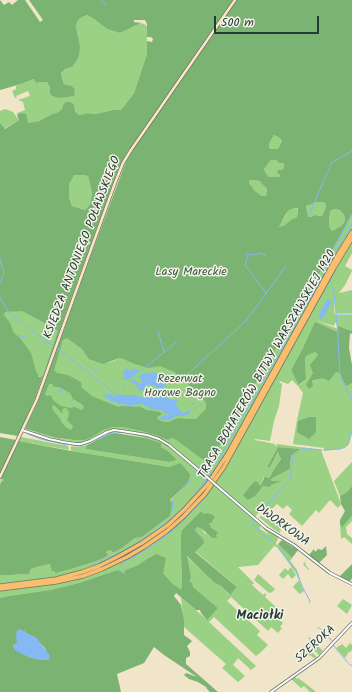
<!DOCTYPE html>
<meta charset="utf-8">
<style>
body{margin:0}
#map{position:relative;width:352px;height:692px;overflow:hidden;background:#f0e4c9;font-family:Kalam,sans-serif}
canvas{display:block}
.scale{position:absolute;left:214px;top:16px;width:105px;height:18px;box-sizing:border-box;border:2px solid #1f3d34;border-top:0;padding-left:5px;font-size:12px;line-height:14px;white-space:nowrap;color:#1f3d34;-webkit-text-stroke:3px #f7f3e8;paint-order:stroke}
</style>
<div id="map">
<canvas width="352" height="692"></canvas>
<div class="scale">500 m</div>
</div>
<script>
const g = document.querySelector('canvas').getContext('2d');
g.lineJoin = 'round';
function fillPath(path, color) { g.fillStyle = color; g.fill(path, 'evenodd'); }
const toPath = rows => new Path2D(rows.map(r => 'M' + r).join(''));
function trace(path, color, width, dash) { g.strokeStyle = color; g.lineWidth = width; g.lineCap = dash ? 'butt' : 'round'; g.setLineDash(dash || []); g.stroke(path); }
function drawText(font, color, halo, rows, align = 'center') {
  g.font = font + ' Kalam,sans-serif'; g.lineWidth = 3; g.setLineDash([]); g.textBaseline = 'middle'; g.strokeStyle = halo; g.fillStyle = color; for (const [text, x, y, turn = 0] of rows) {
    g.save(); g.translate(x, y); g.rotate((+turn || 0) * Math.PI / 180); g.textAlign = isNaN(turn) ? turn : align; if (halo) g.strokeText(text, 0, 0); g.fillText(text, 0, 0); g.restore();
  }
}
const green = toPath([
 [87,15,94,19,107,29,120,33,141,23,146,25,147,27,147,54,134,93,121,110,112,110,95,114,88,113,79,115,63,105,62,109,57,113,52,114,39,121,28,123,19,113,17,115,17,113,25,110,23,102,18,100,30,96,28,91,16,96,17,98,15,98,12,91,16,89,16,86,21,84,34,79,39,82,47,82,49,83,51,95,75,89,72,86,64,84,63,81,61,72,65,69,72,67,78,36,76,26,78,20,82,17],
 [5,109,13,112,19,120,4,129,0,123,0,111],
 [274,135,280,138,282,141,278,149,271,149,269,148,269,144],
 [271,160,276,160,279,163,283,163,284,165,284,168,281,170,278,170,280,175,279,177,268,177,266,175,264,169],
 [74,175,83,175,88,176,92,193,90,204,85,210,72,206,69,197,69,184,71,178],
 [250,180,260,181,261,183,267,189,266,196,262,196,255,191,249,183],
 [317,202,322,202,325,203,326,205,322,216,321,216,317,215,312,216,310,217,308,216,306,206],
 [295,208,297,208,298,210,297,217,285,225,279,227,286,215,287,212,288,210],
 [334,209,340,210,344,215,345,219,344,223,341,226,332,231,329,226,329,220,330,210],
 [352,215,352,253,345,266,352,270,352,271,345,285,339,293,352,290,352,313,336,313,335,300,334,310,335,315,352,315,352,331,337,326,337,323,335,323,334,326,315,320,338,329,337,332,303,348,291,370,300,385,306,379,305,361,306,356,315,352,318,355,313,373,306,384,336,372,340,374,345,385,347,386,352,383,352,433,349,444,345,448,340,449,324,451,324,448,293,444,297,420,303,393,298,386,292,380,288,384,280,381,279,382,282,384,279,406,274,421,270,441,255,439,255,440,275,444,275,446,276,446,277,444,321,450,341,504,338,508,330,500,319,513,316,510,302,526,289,514,292,510,287,505,283,509,277,504,265,516,261,513,260,511,254,518,261,525,260,529,268,534,268,533,262,528,263,527,278,536,278,538,277,542,276,542,276,544,277,546,278,544,292,558,290,561,297,570,300,579,308,570,303,564,305,562,306,566,309,569,299,580,304,591,300,594,293,587,299,580,296,573,277,547,274,546,258,565,238,567,254,583,252,585,263,595,265,593,266,595,265,597,276,607,271,612,283,623,280,627,282,628,278,633,271,627,268,631,231,597,227,601,260,631,257,635,268,645,261,652,256,656,214,617,209,622,256,666,251,670,238,658,233,665,245,676,238,682,222,668,226,664,184,627,181,597,206,619,218,608,193,587,188,581,186,556,206,575,216,584,221,586,229,595,237,587,195,551,203,539,195,530,197,527,202,529,204,533,207,534,212,538,209,523,201,511,182,530,181,534,181,555,182,581,181,591,172,583,163,573,156,554,147,559,136,566,125,570,124,575,117,570,79,583,50,590,8,596,0,598,0,575,10,575,29,574,31,569,37,567,50,564,71,569,97,561,108,556,105,552,107,551,111,550,113,553,122,548,135,538,142,537,170,516,170,501,185,486,189,481,190,476,190,474,170,467,71,451,71,446,78,447,87,445,87,449,169,462,176,460,168,451,161,447,161,443,146,438,130,434,130,431,119,429,112,430,91,440,85,442,80,443,64,442,46,437,62,441,79,442,91,439,103,433,88,440,79,442,62,440,35,433,35,432,62,439,72,440,65,436,43,394,65,335,105,363,114,361,118,359,122,356,188,333,221,444],
 [278,447,300,449,291,456,290,469,271,479,270,481,279,481,267,486,263,486,260,489,243,495,255,481,259,485,261,485,262,483,263,478,265,476,268,478,270,477,274,469,281,459,279,451,270,466,267,467],
 [218,450,209,464,200,457],
 [0,308,32,311,58,331,58,336,59,332,60,333,40,389,31,409,21,429,34,401,43,377,38,376],
 [22,433,21,437,68,446,69,450,19,441,1,478,4,480,3,481,1,482,0,485,1,478],
 [352,462,352,486,347,492,340,496,334,481],
 [261,516,266,519,274,520,278,522,281,528,280,533,272,528,259,517],
 [352,516,352,521,346,527,347,534,352,538,352,544,344,537,341,539,340,524,342,526],
 [291,567,296,575,292,579,288,574,283,579,279,575,285,568,288,571],
 [258,574,275,589,271,593,270,592,269,593,254,580],
 [343,599,352,605,347,614,337,606],
 [309,637,323,651,322,651,322,652,319,655,312,648,315,646,314,645,311,647,309,646,307,648,317,657,314,658,310,655,309,656,307,654,305,658,299,652,304,650,303,648,308,645,307,644,310,640,308,638],
 [350,643,352,645,352,650,350,652,349,652,348,653,347,655,345,658,336,648,342,644,346,648],
 [295,677,297,679,298,678,305,683,316,692,310,692,304,686,301,688,291,679]
]);
const forest = toPath([
 [0,0,4,5,9,2,12,5,18,0,25,0,40,22,43,20,29,0,233,0,209,36,129,150,122,162,116,175,34,401,18,436,0,433,0,123,5,129,19,120,17,115,20,113,26,114,27,117,28,123,39,121,52,114,57,113,62,109,63,105,66,102,69,102,72,103,74,105,75,112,79,115,88,113,95,114,113,110,121,110,134,93,147,54,147,41,152,42,153,39,151,37,147,37,147,24,145,20,134,20,134,22,141,23,120,33,107,29,94,19,87,15,82,17,78,20,76,26,80,47,79,55,77,60,72,67,65,69,61,73,63,81,64,84,72,86,75,89,74,96,58,98,53,96,51,95,50,93,50,87,47,82,39,82,36,83,34,79,21,84,0,90],
 [74,175,83,175,88,176,92,193,90,204,85,210,72,206,69,197,69,184],
 [22,311,45,323,58,331,43,376,39,377,36,371,31,353,20,338,14,333,10,323,4,315,5,312],
 [237,0,352,0,352,215,338,241,209,464,175,439,171,438,168,440,156,435,142,431,123,427,112,427,103,430,90,438,84,440,74,440,57,438,26,429,26,427,39,399,87,266,128,156],
 [274,135,280,138,282,141,278,149,271,149,269,148,269,144],
 [271,160,276,160,279,163,283,163,284,165,284,168,281,170,278,170,277,172,280,175,279,177,269,177,266,174,264,169],
 [250,180,260,181,261,183,267,189,266,196,262,196,255,191,249,183],
 [317,202,322,202,325,203,326,206,322,216,321,216,315,215,310,217,308,216,306,206],
 [295,208,298,208,298,210,297,217,291,220,285,225,279,227,287,212,289,210],
 [334,209,340,210,344,215,345,219,344,223,341,226,332,231,329,226,329,220,330,211],
 [67,338,82,349,89,359,103,364,120,358,124,359,132,363,148,368,160,366,174,372,196,391,200,398,204,400,206,403,206,409,196,419,187,419,178,418,169,422,164,422,159,420,157,418,157,417,162,414,160,412,146,410,141,407,121,406,118,407,92,396,82,388,81,382,68,375,57,373,54,370,63,340],
 [49,384,52,384,54,387,59,387,70,393,73,399,83,405,84,408,83,409,81,410,75,407,70,408,61,406,54,401,50,395,46,396,45,394],
 [54,405,63,414,62,410,64,408,68,409,67,411,69,411,68,418,67,420,73,426,72,429,71,430,67,428,61,422,61,420,53,410,52,406],
 [315,322,337,332,338,326,352,331,352,334,350,333,349,348,352,365,352,383,347,386,345,385,340,374,336,372,329,381,322,378,312,381,313,386,309,389,306,384,313,373,310,365,318,355,315,352,306,356,305,361,306,379,299,385,291,370,303,348],
 [309,417,316,417,316,432,309,439,297,432,298,421],
 [115,433,146,438,161,443,161,447,168,451,177,460,169,462,86,449,87,445,109,434],
 [0,437,16,440,0,473],
 [19,441,71,451,170,467,180,463,190,474,190,476,189,481,185,486,170,500,172,504,170,516,142,537,135,538,122,548,113,553,111,550,107,551,106,552,108,556,97,561,71,569,55,573,55,571,52,571,50,564,37,567,31,569,29,574,10,575,0,575,0,485,1,482,3,481,4,480,1,478],
 [278,447,300,449,291,456,290,469,271,479,271,481,281,481,271,485,270,487,263,486,255,496,248,500,243,495,251,485,255,481,258,482,259,485,261,485,265,476,268,478,270,477,274,469,281,459,278,452,270,467,267,467],
 [352,486,352,516,342,527,340,524,340,520,345,511,341,504,340,496,347,492],
 [201,511,204,514,207,513,213,515,215,518,213,519,212,523,209,523,211,528,218,532,216,535,217,537,215,538,212,538,202,529,197,527,195,530,203,539,204,543,195,552,237,587,230,595,221,586,216,584,206,575,187,556,191,578,189,581,192,583,193,587,218,608,207,620,201,613,200,610,196,610,176,593,174,596,181,605,184,620,184,635,192,641,187,646,190,652,190,656,186,658,186,664,218,692,210,692,207,689,206,687,198,682,189,679,184,675,186,673,197,677,164,655,154,647,144,663,117,674,121,692,0,692,0,598,8,596,50,590,79,583,117,570,120,571,124,574,125,570,136,566,147,559,156,554,166,558,163,573,172,583,181,590,182,581,181,555,181,534,182,530],
 [24,631,26,633,34,637,45,648,49,659,48,660,42,660,29,657,16,650,14,648,13,646,17,643],
 [282,540,298,550,292,558,278,544],
 [326,546,327,555,319,563,309,555,314,549,315,552,318,549,322,550],
 [352,564,352,578,351,580,349,581,340,576]
]);
const water = toPath([
 [327,299,332,302,322,319,318,317],
 [127,368,130,371,132,369,141,370,128,380,127,380,124,378,123,380,121,378,123,377,123,376,125,375,123,372],
 [152,372,159,374,164,373,169,375,170,379,175,381,175,382,173,384,170,382,166,383,162,390,161,389,157,390,156,390,156,386,148,385,148,383,147,383,144,390,141,391,140,391,135,384,131,382,133,380,135,380,138,383,141,384,141,380,139,378,141,374,144,373,149,374,149,373],
 [103,393,104,394,109,395,110,394,112,393,114,398,117,395,119,394,122,395,137,395,136,396,145,397,150,396,149,394,152,395,153,396,159,398,160,396,167,398,171,400,177,399,176,406,178,406,178,408,183,413,184,413,191,410,191,412,189,414,183,416,177,416,169,420,162,420,160,419,161,417,163,415,168,416,169,414,167,413,165,414,162,410,160,410,153,409,144,406,144,404,140,404,134,405,130,405,130,406,123,404,122,403,118,404,115,402,115,401,110,401,109,399,106,398,103,394],
 [19,629,24,631,26,633,34,637,37,638,41,644,49,654,50,656,49,659,48,660,42,660,29,657,16,651,14,648,13,645,17,643,16,637,17,631]
]);
const stream = toPath([
 [101,0,106,4],
 [328,171,331,163,352,151],
 [309,215,327,173],
 [348,231,352,224],
 [246,254,255,255,261,253,266,256],
 [249,256,247,258,245,265,266,293],
 [0,259,4,273,0,283],
 [323,267,352,214],
 [327,267,347,232],
 [330,281,331,283],
 [332,287,334,293,336,314,352,314],
 [0,297,9,313,54,347],
 [307,305,326,269],
 [336,314,337,326,338,331,338,339,340,376,352,400],
 [158,331,164,352],
 [20,336,25,337],
 [289,336,306,306],
 [41,346,45,343,47,341,49,337],
 [57,348,117,395],
 [83,360,92,369,98,371,100,373],
 [271,368,288,337],
 [141,370,143,369,177,342],
 [132,378,133,380],
 [175,381,180,381,246,321,286,266],
 [115,382,115,381],
 [123,384,124,387],
 [59,392,60,390],
 [53,393,55,393],
 [62,393,63,389],
 [66,394,70,393],
 [72,401,73,399],
 [191,404,195,403],
 [250,405,270,369],
 [194,410,197,407,202,405],
 [28,434,41,439,67,445],
 [229,441,249,406],
 [73,445,79,446,86,444,109,434,114,432,130,433],
 [324,450,340,449,345,447,348,444,352,430],
 [199,463,208,470],
 [193,471,205,481],
 [211,473,209,471,216,463,229,442],
 [183,489,192,479],
 [173,499,182,490],
 [172,512,173,500],
 [260,512,290,480,293,456,303,448,322,450],
 [253,520,253,524,260,533,267,537,275,544],
 [183,521,209,493],
 [154,545,181,524],
 [277,546,282,552,296,571,303,588,310,601,309,603],
 [91,566,125,550,140,541,159,528,178,512,191,499,211,474],
 [122,566,121,564,151,547],
 [124,573,123,570,124,568],
 [318,627,325,633,332,641],
 [333,645,348,663],
 [349,664,352,666]
]);
const tertiary = toPath([
 [22,430,49,439,63,442,76,444,81,444,90,441,107,432,114,430,122,431,147,435,159,439,169,445,207,477],
 [216,485,266,528,294,545,330,573,352,584],
 [271,692,319,658,352,623]
]);
const secondary = toPath([
 [0,477,37,399,115,183,123,163,131,150,235,0]
]);
const motorway = toPath([
 [0,586,56,579,82,572,99,566,117,557,142,543,168,525,185,509,207,485,227,455,336,258,352,232],
 [0,589,56,582,83,576,102,569,127,557,144,547,167,531,183,517,205,494,224,467,334,268,352,238]
]);
const tertiaryBridge = toPath([
 [207,477,216,485]
]);
const streetNames = [
 ["KSIĘDZA ANTONIEGO POŁAWSKIEGO",83,248,-69],
 ["TRASA BOHATERÓW BITWY WARSZAWSKIEJ 1920",268,365,-60],
 ["DWORKOWA",282,526,36],
 ["SZEROKA",316,645,-42]
];
const parkNames = [
 ["Lasy Mareckie",191,273],
 ["Rezerwat",180,380],
 ["Horowe Bagno",180,394]
];
const neighbourhoodNames = [
 ["Maciołki",260,617]
];
fillPath(green, '#9ad184');
fillPath(forest, '#7bb372');
fillPath(water, '#84b9f3');
trace(stream, '#84b9f3', 1);
trace(tertiary, '#687768', 3.5);
trace(secondary, '#687768', 4);
trace(motorway, '#687768', 5);
trace(tertiary, '#fff', 2);
trace(secondary, '#fde5c5', 2.5);
trace(motorway, '#fbbd6e', 3.5);
trace(tertiaryBridge, '#687768', 3.5, []);
trace(tertiaryBridge, '#fff', 2);
drawText('12px', '#1f3d34', '#f7f3e8', streetNames);
drawText('12px', '#385b44', '#f7f3e8', parkNames);
drawText('bold 13px', '#1f3d34', '#f7f3e8', neighbourhoodNames);
</script>
